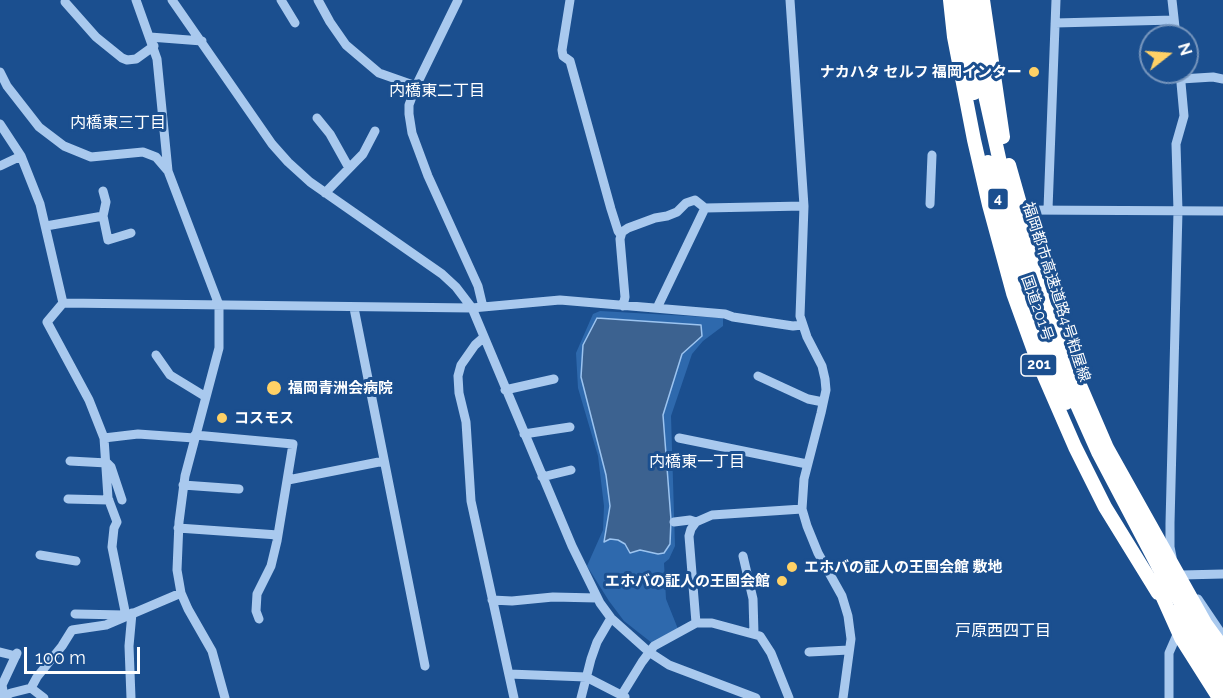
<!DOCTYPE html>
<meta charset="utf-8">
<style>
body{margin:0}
#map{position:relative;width:1223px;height:698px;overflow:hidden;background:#1b4f8f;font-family:Raleway,sans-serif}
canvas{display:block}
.north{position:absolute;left:1139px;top:24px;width:60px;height:60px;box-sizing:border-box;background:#1b4f8f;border:2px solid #7695bc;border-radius:50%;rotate:73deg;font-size:16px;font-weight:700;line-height:24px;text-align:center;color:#fff}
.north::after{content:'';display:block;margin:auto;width:21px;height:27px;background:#ffd166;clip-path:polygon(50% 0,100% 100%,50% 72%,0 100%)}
.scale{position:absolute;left:24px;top:647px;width:116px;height:27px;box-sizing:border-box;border:3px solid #fff;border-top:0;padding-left:8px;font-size:18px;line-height:21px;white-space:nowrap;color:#fff;-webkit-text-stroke:4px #1b4f8f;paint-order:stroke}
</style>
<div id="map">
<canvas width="1223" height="698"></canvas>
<div class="north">N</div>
<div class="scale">100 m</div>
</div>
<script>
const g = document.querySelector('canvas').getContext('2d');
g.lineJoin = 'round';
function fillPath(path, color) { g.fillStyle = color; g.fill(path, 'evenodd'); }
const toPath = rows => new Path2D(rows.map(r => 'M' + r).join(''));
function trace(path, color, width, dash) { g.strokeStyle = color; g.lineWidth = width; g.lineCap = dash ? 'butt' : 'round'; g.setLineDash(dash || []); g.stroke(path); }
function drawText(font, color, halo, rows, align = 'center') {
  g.font = font + ' Raleway,"Noto Sans JP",sans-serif'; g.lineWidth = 6; g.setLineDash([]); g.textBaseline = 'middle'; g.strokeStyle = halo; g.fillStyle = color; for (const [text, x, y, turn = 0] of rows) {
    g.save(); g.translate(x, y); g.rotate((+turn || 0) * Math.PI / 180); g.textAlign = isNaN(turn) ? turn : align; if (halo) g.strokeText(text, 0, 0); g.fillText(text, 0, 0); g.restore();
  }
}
const green = toPath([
 [600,311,723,318,723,326,703,341,692,354,671,416,675,546,669,559,664,563,666,599,678,629,652,643,624,621,609,601,587,566,603,530,604,506,598,456,578,388,576,353,593,314]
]);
const water = toPath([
 [597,318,701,325,702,336,682,354,663,415,671,520,670,544,664,553,658,554,640,550,630,553,625,544,618,540,610,539,604,542,610,506,606,475,581,377,583,345,597,318]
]);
const minor = toPath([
 [136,0,157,59,168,171,219,305,219,348,185,476,179,522,177,570,181,593,188,609,212,651,225,698],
 [172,0,272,144,288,162,310,182,442,274,456,287,472,308,572,546,600,603,611,618,649,652,669,665,756,698],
 [281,0,295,23],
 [318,0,330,22,346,45,379,73,416,86],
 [458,0,416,86,409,105,409,114,412,133,428,176,478,286,483,307],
 [570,0,562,50,563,56,570,61,611,209,618,231,621,235],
 [790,0,804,206,800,316,807,337,822,366,825,379,826,390,821,413,804,479,802,509,807,526,818,553,842,596,848,616,851,639,843,698],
 [1172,0,1176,36],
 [65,2,96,37,122,58,127,60,136,59,154,46],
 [1055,23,1174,20],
 [150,37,202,41],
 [0,72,7,86,39,127,64,146,91,157,143,152,156,157,168,171],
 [1181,79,1213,77,1223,79],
 [317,118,330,134,349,168],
 [0,124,21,156,40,204,63,303],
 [0,166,21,156],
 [325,193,363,154,375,131],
 [930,204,932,155],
 [1048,209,1056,0],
 [1022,210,1223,211],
 [103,216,108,240,131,233],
 [46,226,103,216,106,202,103,191],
 [623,306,625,297,620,239,622,232,628,228,655,218,667,216,677,212,686,203,695,200,705,208],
 [354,308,425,666],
 [657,308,705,208,804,206],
 [483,338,475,345,461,365,458,376,459,393,466,422,471,501,514,698],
 [156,355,170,375,206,397],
 [758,376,808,399,823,402],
 [505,390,554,379],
 [524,434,570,427],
 [195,435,293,444,277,541,271,566,257,594,256,611,259,619],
 [104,438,138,434,194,438],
 [679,438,807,464],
 [70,461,107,463,111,467,122,500],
 [542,477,571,470],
 [288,480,384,461],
 [183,485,239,489],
 [68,499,109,500],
 [674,522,690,520,696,522],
 [178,528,278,535],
 [40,555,76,561],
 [743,556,753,599,754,634],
 [1172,557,1170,547,1170,523,1178,211,1176,144,1184,116,1180,72],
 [1182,575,1223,574],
 [1198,599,1223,636],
 [492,600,512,601,553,597,597,598],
 [75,614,124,615],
 [126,616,112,547,114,528,117,522,108,498,104,438,89,400,47,322,63,303,472,308,560,300,725,314,733,317,793,326,802,325],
 [696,623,689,536,691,529,696,522,712,515,802,509],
 [0,652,16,656],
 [809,652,849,650],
 [509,674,586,677,625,697],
 [31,688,44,698],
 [621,696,642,662,654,646,696,623,712,623,760,636,771,653,789,698],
 [4,697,2,685,17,653],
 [1,698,11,693,31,688,37,677,62,646,72,630,106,625,181,593],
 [131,698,129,646,132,613],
 [581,698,591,659,597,642,611,618],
 [1169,698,1169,653,1176,637]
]);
const highway = toPath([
 [950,0,954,37,974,140,989,205,1013,293,1038,362,1075,447,1105,507,1158,593],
 [961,0,974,93],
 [971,0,985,95,1011,212,1032,283,1069,387,1098,452,1158,566,1203,639,1223,667],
 [983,0,1003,137],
 [988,162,1023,287,1066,403],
 [1009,165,1041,278,1079,383,1107,448,1205,623,1223,648],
 [1174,612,1223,686]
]);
const highwayBridge = toPath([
 [1155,580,1181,638,1219,698]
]);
const markers = [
 [1034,72,6,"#ffd166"],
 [274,388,8,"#ffd166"],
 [222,418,6,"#ffd166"],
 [792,567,6,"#ffd166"],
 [782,581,6,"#ffd166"]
];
const shields = [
 [998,199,21],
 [1039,365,36]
];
const shieldNames = [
 ["4",998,199],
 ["201",1039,365]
];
const poiNames = [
 ["ナカハタ セルフ 福岡インター",1022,72,"right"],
 ["福岡青洲会病院",288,388],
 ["コスモス",234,418],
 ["エホバの証人の王国会館 敷地",804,567],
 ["エホバの証人の王国会館",770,581,"right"]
];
const streetNames = [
 ["福岡都市高速道路4号粕屋線",1056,292,72],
 ["国道201号",1037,308,71]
];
const neighbourhoodNames = [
 ["内橋東二丁目",437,91],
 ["内橋東三丁目",118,123],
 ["内橋東一丁目",697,462],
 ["戸原西四丁目",1003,631]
];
fillPath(green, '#2e69ad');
fillPath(water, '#3c6290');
trace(water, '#9cc4f0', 1.5);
trace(minor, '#a9c9ee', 9);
trace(highway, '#fff', 14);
trace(highwayBridge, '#fff', 14);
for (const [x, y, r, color] of markers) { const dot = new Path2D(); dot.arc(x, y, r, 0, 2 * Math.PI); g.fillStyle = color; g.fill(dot); trace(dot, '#1b4f8f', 2); }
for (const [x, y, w] of shields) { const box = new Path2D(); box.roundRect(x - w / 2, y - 11, w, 22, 4.5); g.fillStyle = '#1b4f8f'; g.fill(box); trace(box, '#fff', 1.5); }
drawText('bold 14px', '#fff', null, shieldNames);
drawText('bold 15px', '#fff', '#1b4f8f', poiNames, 'left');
drawText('15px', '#fff', '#1b4f8f', streetNames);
drawText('16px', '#fff', '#1b4f8f', neighbourhoodNames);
</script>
